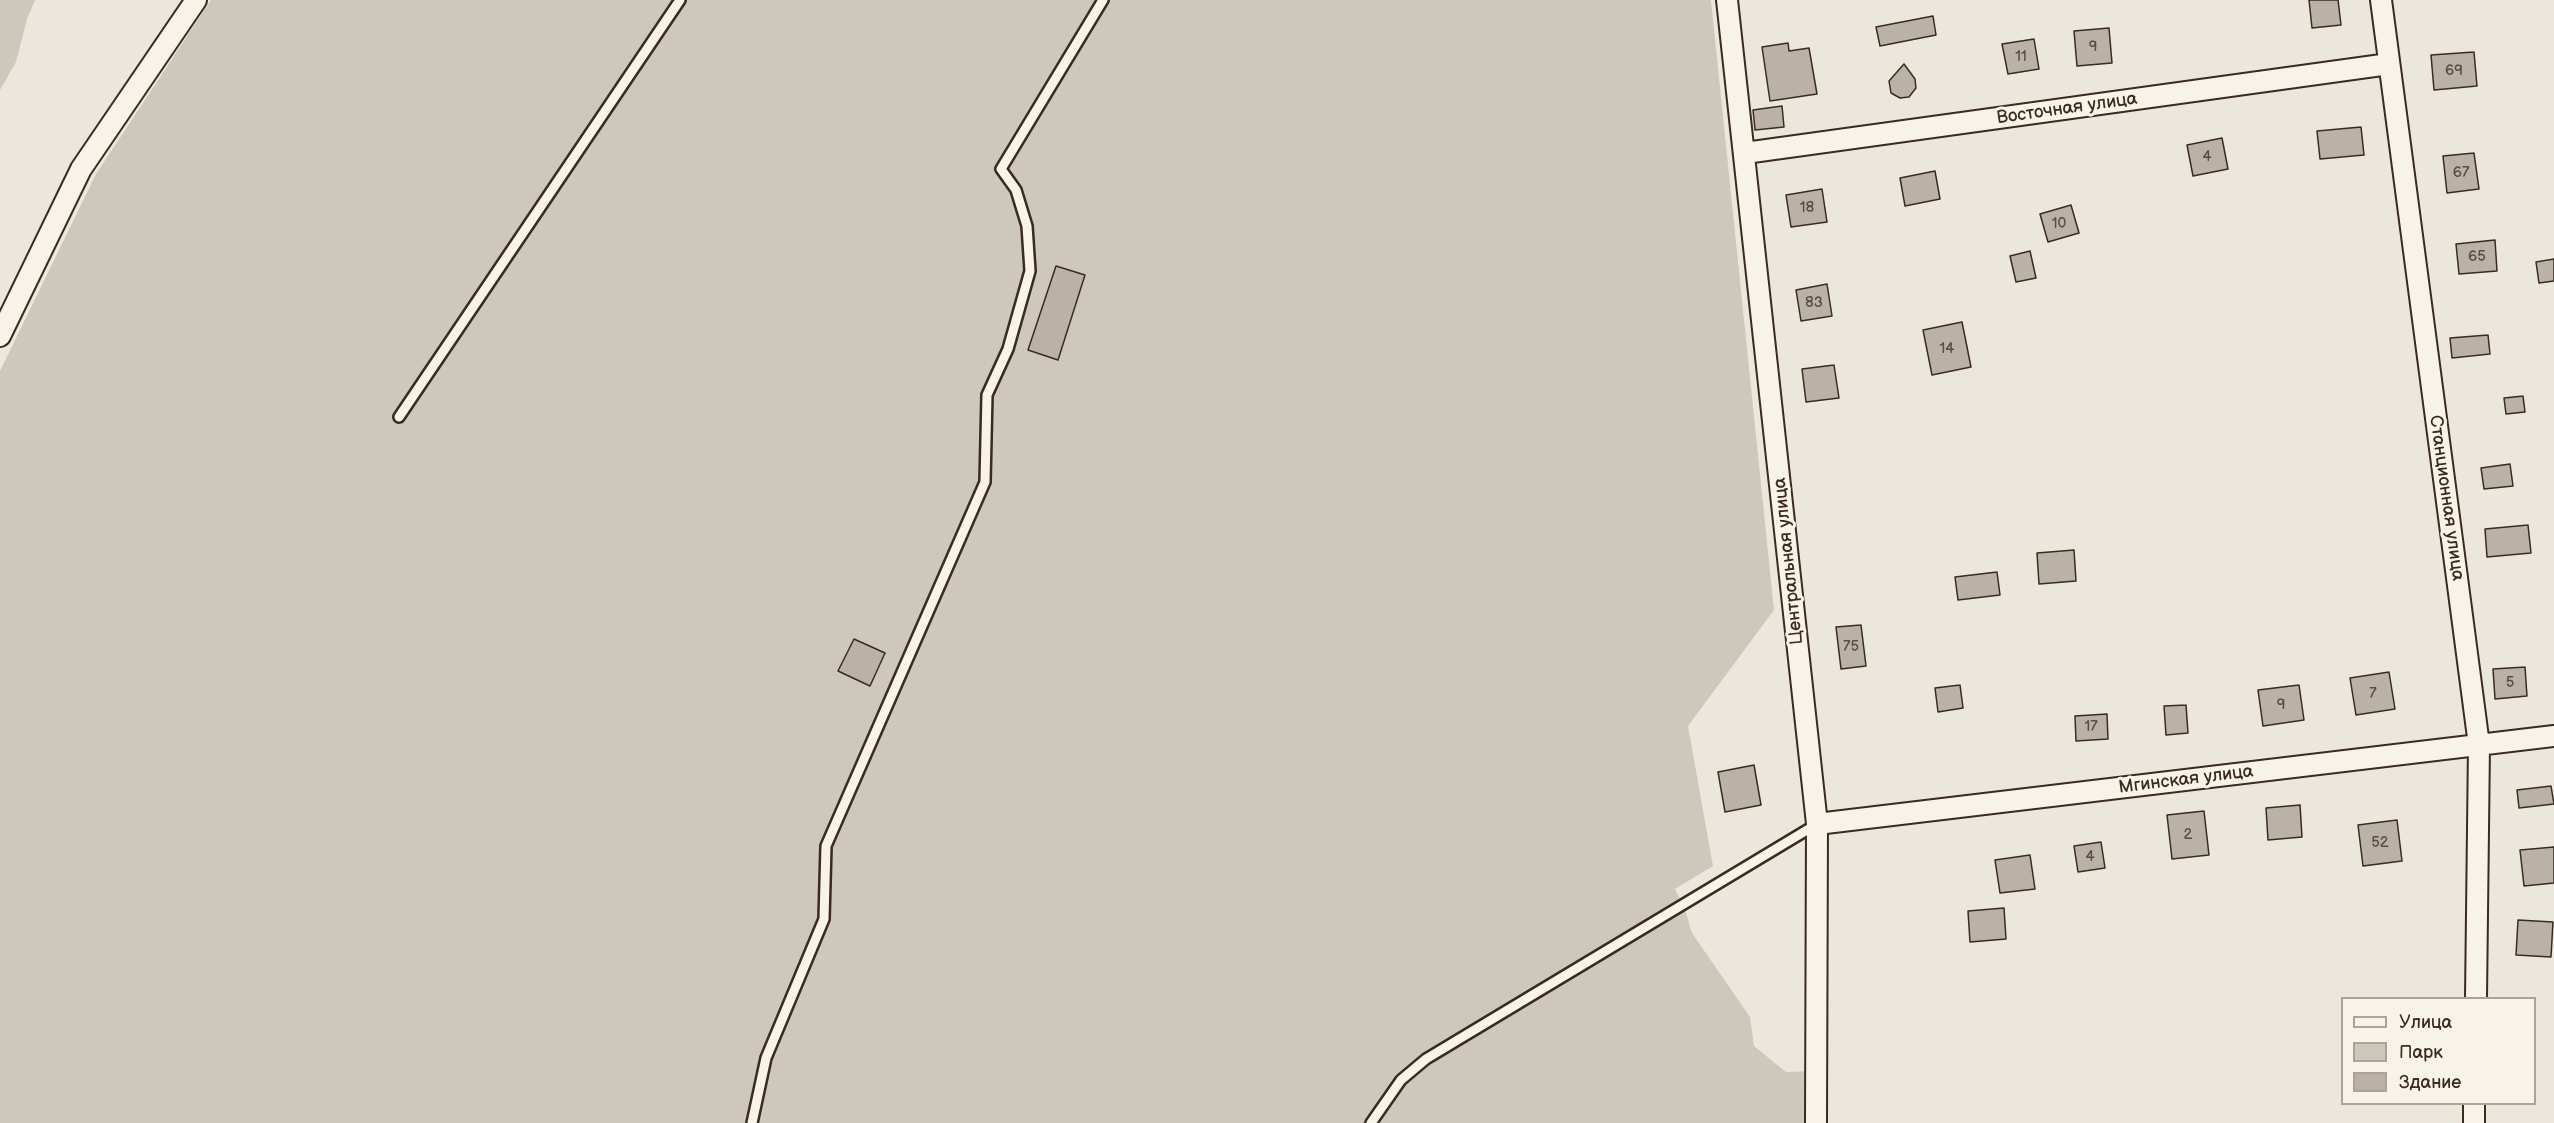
<!DOCTYPE html>
<meta charset="utf-8">
<style>
body{margin:0}
#map{position:relative;width:2554px;height:1123px;overflow:hidden;background:#ece7dc;font-family:"Balsamiq Sans",sans-serif}
canvas{display:block}
.legend{position:absolute;left:2341px;top:997px;width:195px;height:108px;box-sizing:border-box;background:#f7f3e8;border:2px solid #aca397;margin:0;padding:8px 10px;list-style:none;font-size:18px;color:#3b2a1e}
.legend li{display:flex;align-items:center;gap:12px;height:30px}
.legend b{width:30px;border:2px solid #aca397}
</style>
<div id="map">
<canvas width="2554" height="1123"></canvas>
<ul class="legend">
<li><b style="height:8px;background:#f7f3e8"></b>Улица</li>
<li><b style="height:16px;background:#cec8bc"></b>Парк</li>
<li><b style="height:16px;background:#bab2a7"></b>Здание</li>
</ul>
</div>
<script>
const g = document.querySelector('canvas').getContext('2d');
g.lineJoin = 'round';
function fillPath(path, color) { g.fillStyle = color; g.fill(path, 'evenodd'); }
const toPath = rows => new Path2D(rows.map(r => 'M' + r).join(''));
function trace(path, color, width, dash) { g.strokeStyle = color; g.lineWidth = width; g.lineCap = dash ? 'butt' : 'round'; g.setLineDash(dash || []); g.stroke(path); }
function drawText(font, color, halo, rows, align = 'center') {
  g.font = font + ' "Balsamiq Sans",sans-serif'; g.lineWidth = 6; g.setLineDash([]); g.textBaseline = 'middle'; g.strokeStyle = halo; g.fillStyle = color; for (const [text, x, y, turn = 0] of rows) {
    g.save(); g.translate(x, y); g.rotate((+turn || 0) * Math.PI / 180); g.textAlign = isNaN(turn) ? turn : align; if (halo) g.strokeText(text, 0, 0); g.fillText(text, 0, 0); g.restore();
  }
}
const green = toPath([
 [0,0,35,0,27,19,16,62,0,90],
 [211,0,1711,0,1774,610,1688,726,1713,866,1675,889,1685,910,1692,933,1750,1017,1754,1046,1786,1072,1812,1071,1810,1123,0,1123,0,371,96,174]
]);
const building = toPath([
 [2309,0,2338,0,2341,25,2312,28,2309,0],
 [1933,16,1936,35,1880,46,1876,27,1933,16],
 [2109,28,2112,63,2077,66,2074,31,2109,28],
 [2034,39,2039,69,2008,74,2002,44,2034,39],
 [1788,43,1789,51,1809,48,1817,94,1770,101,1762,47,1788,43],
 [2474,52,2477,86,2434,90,2431,55,2474,52],
 [1904,64,1915,79,1916,88,1909,97,1900,98,1891,93,1889,81,1904,64],
 [1782,106,1784,127,1755,130,1753,110,1782,106],
 [2361,127,2364,155,2320,159,2317,131,2361,127],
 [2222,138,2228,169,2193,176,2187,145,2222,138],
 [2474,153,2479,189,2447,193,2443,156,2474,153],
 [1935,171,1940,199,1905,206,1900,178,1935,171],
 [1822,189,1827,222,1791,227,1786,195,1822,189],
 [2071,205,2079,233,2048,242,2040,214,2071,205],
 [2495,240,2497,271,2459,274,2456,244,2495,240],
 [2030,251,2036,278,2016,282,2010,256,2030,251],
 [2554,259,2554,281,2539,283,2536,262,2554,259],
 [1056,266,1085,275,1058,360,1028,350,1056,266],
 [1827,284,1832,316,1801,321,1796,290,1827,284],
 [1962,322,1971,367,1932,375,1923,330,1962,322],
 [2488,335,2490,354,2452,358,2450,338,2488,335],
 [1834,365,1839,398,1806,402,1802,369,1834,365],
 [2523,396,2525,412,2506,414,2504,398,2523,396],
 [2510,464,2513,486,2484,489,2481,468,2510,464],
 [2528,525,2531,553,2487,557,2485,529,2528,525],
 [2074,550,2076,581,2039,584,2037,553,2074,550],
 [1997,572,2000,595,1958,600,1955,577,1997,572],
 [1861,625,1866,666,1841,669,1836,627,1861,625],
 [854,639,885,653,870,686,838,671,854,639],
 [2525,667,2527,696,2495,699,2493,669,2525,667],
 [2389,672,2395,709,2356,715,2350,678,2389,672],
 [1960,685,1963,708,1938,712,1935,688,1960,685],
 [2299,685,2304,720,2263,726,2258,690,2299,685],
 [2186,705,2188,733,2166,735,2164,706,2186,705],
 [2107,714,2108,739,2076,741,2075,716,2107,714],
 [1754,765,1761,805,1725,812,1718,772,1754,765],
 [2551,786,2554,804,2519,808,2517,790,2551,786],
 [2300,805,2302,837,2268,840,2266,808,2300,805],
 [2204,811,2209,855,2172,859,2167,815,2204,811],
 [2397,820,2402,861,2363,866,2358,825,2397,820],
 [2101,842,2105,868,2078,872,2074,846,2101,842],
 [2554,847,2554,883,2524,886,2520,850,2554,847],
 [2030,855,2035,889,2000,893,1995,860,2030,855],
 [2004,908,2006,939,1970,942,1968,911,2004,908],
 [2518,920,2553,922,2551,957,2516,955,2518,920]
]);
const lane = toPath([
 [399,417,680,0],
 [752,1123,766,1058,824,919,826,846,985,482,987,395,1008,349,1030,271,1027,226,1016,190,1001,169,1103,0],
 [1371,1123,1401,1080,1426,1059,1817,824]
]);
const street = toPath([
 [1727,0,1817,824,1816,1123],
 [2381,0,2479,745,2476,998],
 [1745,153,2389,64],
 [0,336,81,169,196,0],
 [1817,824,2554,736],
 [2474,1123,2474,1104]
]);
const numberNames = [
 ["9",2093,47],
 ["11",2021,57],
 ["69",2454,71],
 ["4",2207,157],
 ["67",2461,173],
 ["18",1807,208],
 ["10",2059,224],
 ["65",2477,257],
 ["83",1814,303],
 ["14",1947,349],
 ["75",1851,647],
 ["5",2510,683],
 ["7",2373,694],
 ["9",2281,705],
 ["17",2091,727],
 ["2",2188,835],
 ["52",2380,843],
 ["4",2090,857]
];
const streetNames = [
 ["Восточная улица",2067,109,-8],
 ["Станционная улица",2446,498,82],
 ["Центральная улица",1789,561,-96],
 ["Мгинская улица",2186,780,-7]
];
fillPath(green, '#cec8bc');
fillPath(building, '#bab2a7');
trace(building, '#3b2a1e', 1.5);
trace(lane, '#3b2a1e', 14);
trace(street, '#3b2a1e', 24);
trace(lane, '#f7f3e8', 9);
trace(street, '#f7f3e8', 20);
drawText('15px', '#5b4c40', null, numberNames);
drawText('18px', '#3b2a1e', '#f7f3e8', streetNames);
</script>
